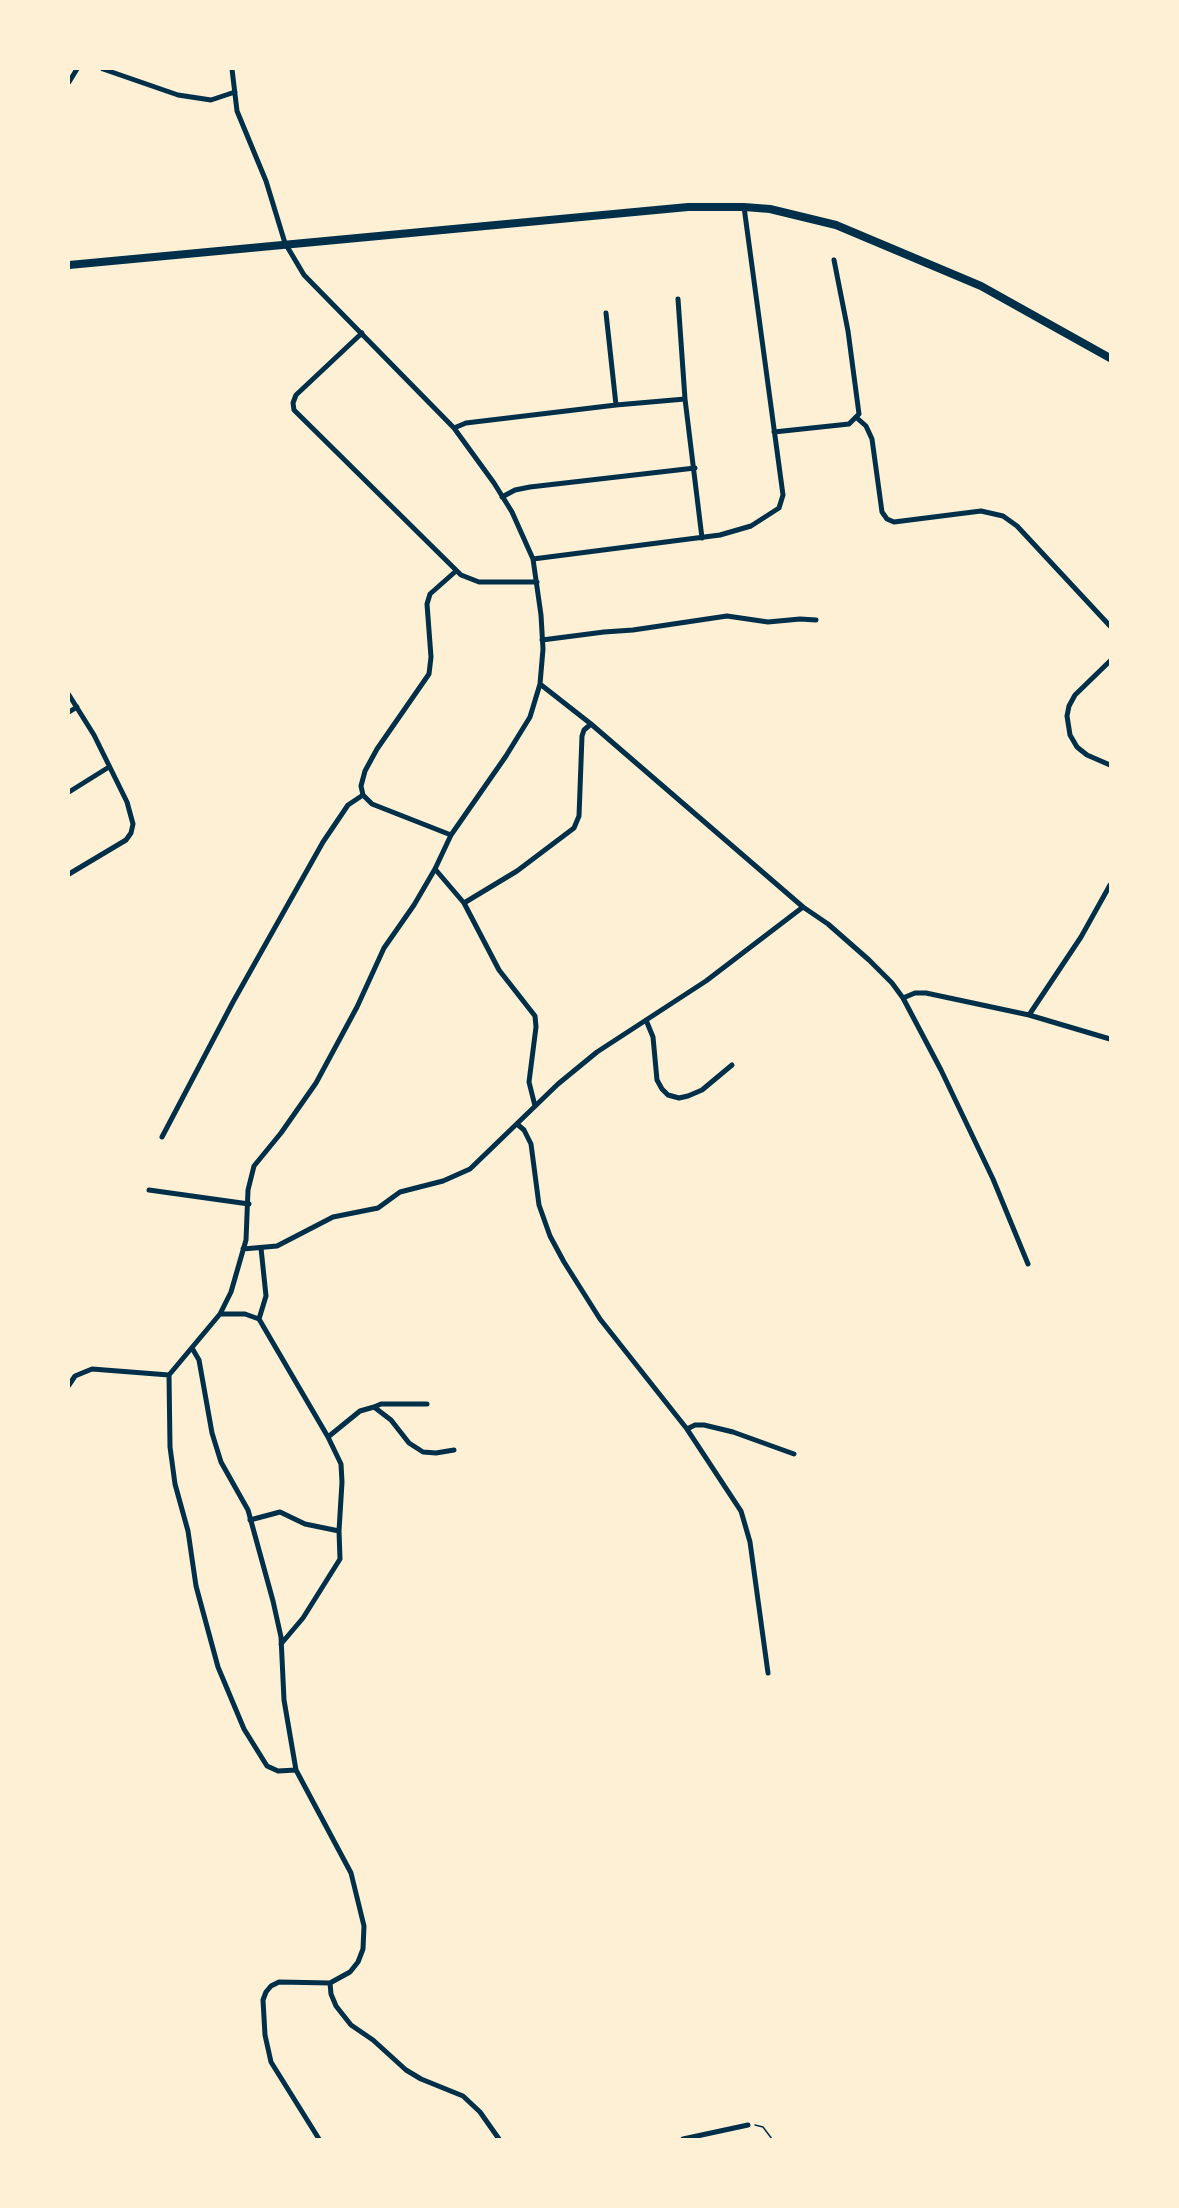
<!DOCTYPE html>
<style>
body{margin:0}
#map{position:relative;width:1179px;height:2208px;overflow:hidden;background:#fdf0d5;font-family:Poppins,sans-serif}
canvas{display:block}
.frame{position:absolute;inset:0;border:70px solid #fdf0d5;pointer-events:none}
</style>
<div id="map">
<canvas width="1179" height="2208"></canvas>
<div class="frame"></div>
</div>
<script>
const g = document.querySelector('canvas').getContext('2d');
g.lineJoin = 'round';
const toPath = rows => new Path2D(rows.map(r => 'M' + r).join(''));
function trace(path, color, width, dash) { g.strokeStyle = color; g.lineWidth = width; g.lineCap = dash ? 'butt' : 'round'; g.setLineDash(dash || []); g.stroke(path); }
const path = toPath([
 [755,2125,763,2127,772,2139]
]);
const minor = toPath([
 [103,69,178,95,211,100,235,92],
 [232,69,237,111,266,181,285,243,304,275,454,428,494,483,512,512,533,559,541,615,543,649,540,684,530,717,506,756,451,835,435,869,414,905,384,948,357,1007,316,1083,281,1133,254,1166,248,1190,246,1240,231,1292,220,1314,169,1375,170,1447,175,1484,188,1531,196,1586,218,1667,244,1729,267,1766,278,1771,296,1770,351,1873,364,1926,363,1949,358,1962,350,1972,330,1983,279,1982,271,1986,266,1992,263,2000,265,2035,271,2062,319,2139],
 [69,82,77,69],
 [678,299,685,399],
 [606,313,616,405],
 [362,333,296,395,293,403,294,410,461,575,479,582,537,582],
 [857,418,866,426,872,439,882,512,887,519,894,522,981,511,1003,516,1017,526,1110,626],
 [454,428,466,423,616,405,685,399,702,538],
 [774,432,849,424,859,414,848,331,834,260],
 [502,497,515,490,530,487,695,468],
 [533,559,720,535,751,526,779,508,783,495,744,207],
 [542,640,604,632,633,630,727,616,768,622,800,619,816,620],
 [1110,661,1075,695,1069,706,1067,716,1070,735,1077,747,1087,755,1110,765],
 [540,684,591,724,803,907],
 [69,695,94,735,127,802,133,824,131,833,126,840,69,874],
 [69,712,77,707],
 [69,792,109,767],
 [451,835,372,804,363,795,361,786,365,771,377,749,429,674,431,657,427,604,430,594,456,571],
 [435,869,464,903,499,970,535,1016,536,1027,529,1082,535,1106],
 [464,903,517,871,574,828,579,816,582,736,584,730,591,724],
 [903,998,915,993,926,993,1029,1015,1110,1039],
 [1029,1015,1081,937,1110,885],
 [646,1020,653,1037,657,1080,662,1089,668,1095,679,1098,688,1096,702,1090,732,1065],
 [517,1124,524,1130,531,1144,539,1205,550,1236,564,1262,600,1319,687,1429,741,1511,750,1542,768,1673],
 [162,1137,233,1002,323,842,348,805,363,795],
 [149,1190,249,1204],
 [243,1249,277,1246,333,1217,378,1208,400,1192,443,1181,470,1169,558,1084,597,1052,706,981,803,907,828,924,869,960,892,983,903,998,941,1070,993,1179,1028,1264],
 [220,1314,245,1314,259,1319,328,1437,341,1464,342,1482,339,1531,340,1559,303,1618,281,1644],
 [259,1319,266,1296,261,1248],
 [192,1348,199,1360,212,1433,221,1462,248,1510,273,1601,281,1637,284,1700,296,1770],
 [69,1385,75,1376,92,1369,169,1375],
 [374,1407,381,1404,427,1404],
 [687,1429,695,1425,704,1425,733,1432,794,1454],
 [328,1437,360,1411,374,1407,391,1420,409,1443,423,1452,436,1453,454,1450],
 [250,1520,280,1512,305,1524,339,1531],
 [330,1983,331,1994,336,2006,351,2025,373,2040,406,2070,421,2079,463,2096,480,2112,499,2139],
 [683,2139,748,2125]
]);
const secondary = toPath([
 [69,265,688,207,744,207,770,209,836,225,981,286,1110,358]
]);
trace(path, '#003049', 1.5);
trace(minor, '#003049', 5);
trace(secondary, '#003049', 8);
</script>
